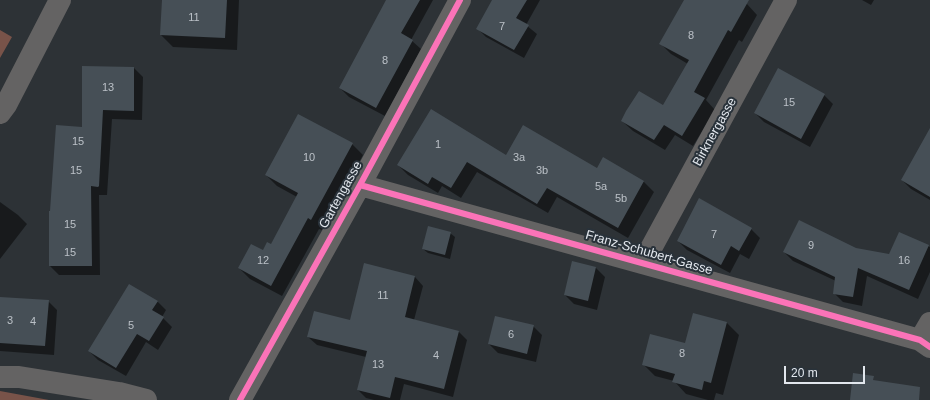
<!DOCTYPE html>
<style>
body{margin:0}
#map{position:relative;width:930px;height:400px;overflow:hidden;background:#2d3236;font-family:Arial,sans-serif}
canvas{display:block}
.scale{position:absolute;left:784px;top:366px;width:81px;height:18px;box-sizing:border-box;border:2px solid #e2e7ed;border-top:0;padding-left:5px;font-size:12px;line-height:14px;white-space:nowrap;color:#e2e7ed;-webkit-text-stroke:3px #29323a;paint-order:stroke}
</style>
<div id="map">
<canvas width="930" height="400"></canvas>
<div class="scale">20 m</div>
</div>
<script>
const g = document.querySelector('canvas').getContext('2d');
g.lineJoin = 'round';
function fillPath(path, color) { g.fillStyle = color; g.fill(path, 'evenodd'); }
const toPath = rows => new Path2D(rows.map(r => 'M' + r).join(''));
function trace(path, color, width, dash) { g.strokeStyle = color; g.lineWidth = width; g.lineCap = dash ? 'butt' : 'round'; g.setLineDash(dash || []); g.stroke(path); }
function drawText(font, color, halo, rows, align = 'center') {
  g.font = font + ' Arial,sans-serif'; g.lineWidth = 4; g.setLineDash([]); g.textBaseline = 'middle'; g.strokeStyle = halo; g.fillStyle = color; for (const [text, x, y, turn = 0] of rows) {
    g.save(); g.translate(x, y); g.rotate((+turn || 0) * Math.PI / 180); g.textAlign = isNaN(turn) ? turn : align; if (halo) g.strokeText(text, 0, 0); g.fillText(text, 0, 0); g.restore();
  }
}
const forest = toPath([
 [0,30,12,37,0,58],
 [0,391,49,400,0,400]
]);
const shadow = toPath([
 [163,0,239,0,237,50,173,47,161,35],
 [388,0,433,0,411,40,421,49,385,116,349,97,340,88],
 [494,0,540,0,526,25,537,34,524,58,486,37,477,28],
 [685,0,739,0,747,4,757,15,742,42,739,40,706,100,715,110,693,146,675,135,665,150,633,131,622,121,663,107,688,64,671,54,661,44],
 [862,0,874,0,871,5],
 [134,68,143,77,142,120,112,119,107,195,99,195,100,275,59,275,50,266,83,128],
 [824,95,833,104,810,147,764,122,755,113],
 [352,144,363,155,322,230,319,229,282,296,250,279,239,268,263,252,271,245,297,197,277,186,266,175],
 [930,146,930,200,911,189,902,180],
 [506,156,597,170,604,159,644,182,654,192,628,238,557,197,548,213,477,172,461,198,442,186,438,193,408,175,398,165],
 [700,199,751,229,760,238,749,259,740,254,730,273,687,250,678,241],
 [0,202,18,215,27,224,0,259],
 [450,233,455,237,450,259,428,253,423,249],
 [899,233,930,247,930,272,918,299,867,276,862,306,843,302,834,293,836,281,793,261,784,252,856,249,889,255],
 [573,262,596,268,605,277,597,310,574,304,565,295],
 [365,265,415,277,423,286,414,320,459,332,467,340,453,397,404,384,400,400,374,400,366,398,358,390,366,357,317,345,308,337,351,321],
 [0,298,48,301,57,310,54,355,0,351],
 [157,301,166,310,162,317,172,327,158,350,146,342,126,376,98,360,89,351],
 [694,314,727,323,739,335,723,395,716,393,714,400,708,400,686,394,674,381,655,376,643,364,686,344],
 [533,326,542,335,536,362,498,353,489,344]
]);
const building = toPath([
 [162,0,227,0,225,38,160,35],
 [386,0,420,0,401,33,413,40,376,108,339,88],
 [492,0,527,0,516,18,529,25,514,50,476,29],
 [684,0,749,0,731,32,728,30,694,92,705,98,682,136,664,125,654,140,621,121,626,111,639,91,663,105,689,60,659,44],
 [82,66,134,67,134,111,103,110,99,186,98,187,91,186,92,266,49,266,49,211,50,211,56,125,82,127],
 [778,68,825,94,801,139,754,113],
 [431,109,506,155,523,125,597,168,603,157,644,181,618,228,547,188,537,204,467,162,451,188,432,177,428,184,397,165],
 [298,114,353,143,311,220,308,218,271,286,238,268,251,244,263,250,267,242,271,244,298,193,265,175],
 [930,128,930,197,901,180],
 [699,198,752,228,739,251,731,246,721,265,677,241],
 [799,220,856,248,889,254,899,232,929,245,909,290,858,268,853,297,833,294,835,277,783,252],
 [428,226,451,232,445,255,422,249],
 [572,261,596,267,588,301,564,295],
 [364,263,415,276,405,317,459,331,444,389,395,377,390,398,357,390,367,351,307,337,314,311,350,320],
 [129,284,158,301,152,310,164,317,149,341,137,334,116,368,88,351],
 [0,297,49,300,45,346,0,343],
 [693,313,727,322,711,383,704,381,702,390,672,382,675,374,642,365,650,334,685,343],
 [495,316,534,325,527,354,488,344],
 [853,373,874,376,873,380,920,387,919,400,850,400]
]);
const street = toPath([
 [0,113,6,105,60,0],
 [360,185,920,340,930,347],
 [643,263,786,0],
 [920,340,930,323],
 [0,377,19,377,119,393,146,400],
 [240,400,360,185,460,0]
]);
const cycleway = toPath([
 [360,185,920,340,930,347],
 [240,400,360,185,460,0]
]);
const numberNames = [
 ["11",194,18],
 ["7",502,27],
 ["8",691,36],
 ["8",385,61],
 ["13",108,88],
 ["15",789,103],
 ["15",78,142],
 ["1",438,145],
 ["10",309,158],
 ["3a",519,158],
 ["15",76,171],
 ["3b",542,171],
 ["5a",601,187],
 ["5b",621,199],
 ["15",70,225],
 ["7",714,235],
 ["9",811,246],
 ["15",70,253],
 ["12",263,261],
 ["16",904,261],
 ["11",383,296],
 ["3",10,321],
 ["4",33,322],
 ["5",131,326],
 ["6",511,335],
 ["8",682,354],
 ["4",436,356],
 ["13",378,365]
];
const streetNames = [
 ["Birknergasse",715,132,-61],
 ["Gartengasse",341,195,-61],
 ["Franz-Schubert-Gasse",649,253,16]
];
fillPath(forest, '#785349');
fillPath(shadow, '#0007');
fillPath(building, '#464f56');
trace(street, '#646363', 22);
trace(cycleway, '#fb73b8', 6);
drawText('11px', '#bbc1c7', null, numberNames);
drawText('13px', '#e2e7ed', '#29323a', streetNames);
</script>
